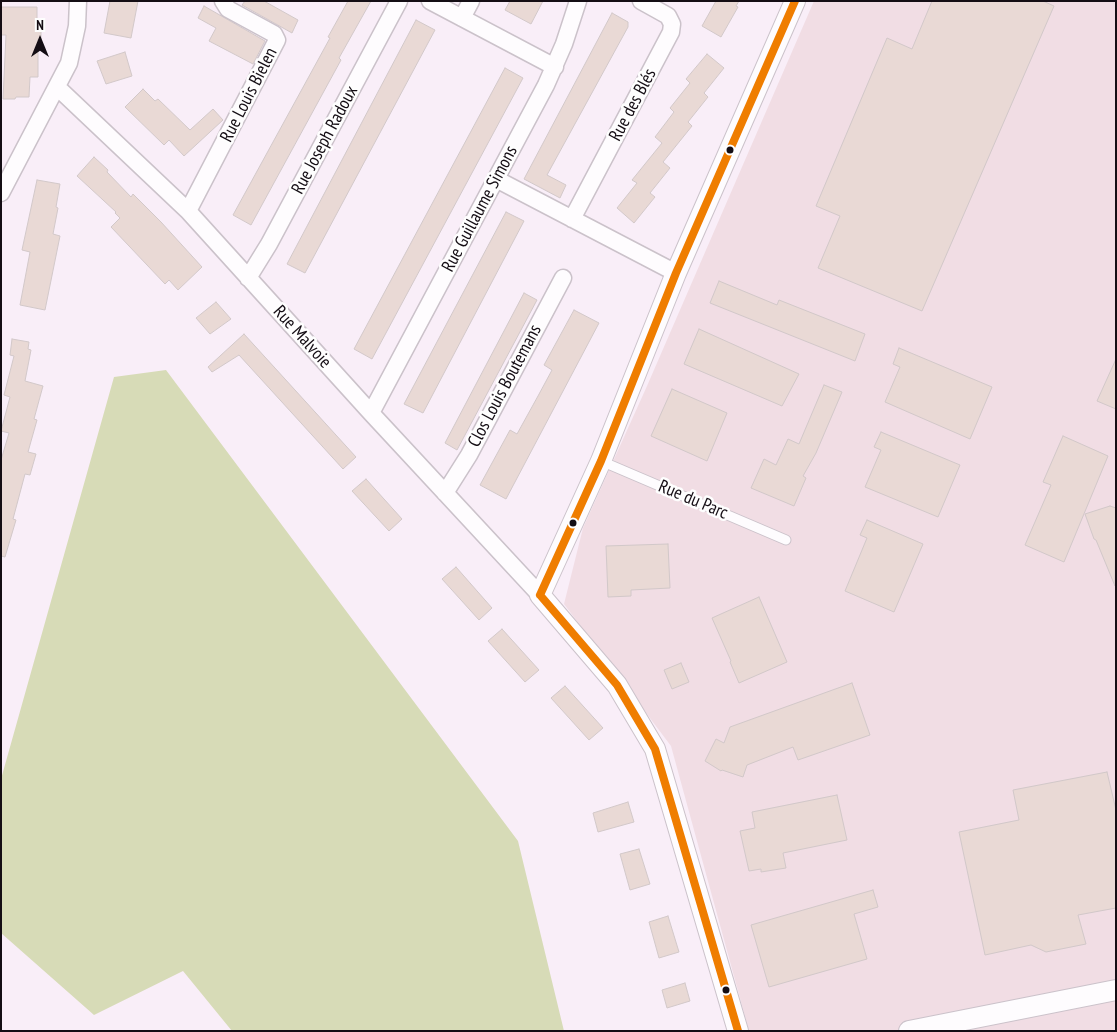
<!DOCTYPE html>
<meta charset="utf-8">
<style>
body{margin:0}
#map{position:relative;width:1117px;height:1032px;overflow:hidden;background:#f9eef8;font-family:"PT Sans Narrow",sans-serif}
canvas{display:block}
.frame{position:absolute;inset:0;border:2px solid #140d14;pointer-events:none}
.north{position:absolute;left:15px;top:15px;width:50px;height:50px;-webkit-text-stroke:4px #fefefe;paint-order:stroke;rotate:0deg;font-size:14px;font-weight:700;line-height:20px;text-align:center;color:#140d14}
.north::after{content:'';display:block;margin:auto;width:18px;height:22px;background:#140d14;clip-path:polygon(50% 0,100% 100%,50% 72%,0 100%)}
</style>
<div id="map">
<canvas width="1117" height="1032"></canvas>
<div class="frame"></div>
<div class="north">N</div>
</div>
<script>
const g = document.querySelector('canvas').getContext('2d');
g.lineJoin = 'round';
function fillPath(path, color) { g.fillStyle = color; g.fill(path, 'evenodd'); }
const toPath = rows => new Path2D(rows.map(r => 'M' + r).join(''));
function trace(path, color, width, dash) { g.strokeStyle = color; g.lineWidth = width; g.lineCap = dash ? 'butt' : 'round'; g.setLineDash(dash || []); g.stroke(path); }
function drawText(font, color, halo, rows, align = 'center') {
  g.font = font + ' "PT Sans Narrow",sans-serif'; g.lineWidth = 5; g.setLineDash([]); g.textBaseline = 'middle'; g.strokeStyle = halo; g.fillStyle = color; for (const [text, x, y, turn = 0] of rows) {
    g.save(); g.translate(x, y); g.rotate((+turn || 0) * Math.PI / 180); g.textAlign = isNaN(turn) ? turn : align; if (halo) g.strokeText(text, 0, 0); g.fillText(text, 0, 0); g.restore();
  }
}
const industrial = toPath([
 [814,1,1116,1,1116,1031,749,1031,671,746,564,604,583,528,647,386]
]);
const green = toPath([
 [166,370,518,841,564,1031,232,1031,183,971,94,1015,1,933,1,779,114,377]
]);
const building = toPath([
 [110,1,138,1,131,38,104,33,110,1],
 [245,1,264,1,298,20,292,33,242,5,245,1],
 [348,1,371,1,339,58,341,60,251,225,233,215,330,38,328,37,348,1],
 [510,1,543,1,531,24,505,10,510,1],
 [716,1,739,1,736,6,738,7,721,37,702,26,716,1],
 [932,1,1043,1,1054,6,922,311,818,268,840,216,816,206,887,38,912,49,932,1],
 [204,6,265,41,253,64,209,41,216,28,198,18,204,6],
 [1,7,37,7,37,20,41,20,41,39,38,39,38,77,30,77,29,97,16,97,15,99,3,99,6,35,1,35,1,7],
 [612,13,628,22,628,27,547,175,566,185,560,198,524,179,612,13],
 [416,20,435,30,305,273,287,264,416,20],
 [125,52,132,76,106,84,97,61,125,52],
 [707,54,724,68,704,93,708,97,688,122,692,126,663,162,670,168,650,193,655,197,634,223,617,208,637,183,632,180,662,143,655,137,674,112,670,108,690,83,686,79,707,54],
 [505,68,523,78,372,359,354,349,505,68],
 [143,89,155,101,158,99,190,130,213,109,223,120,184,156,169,140,164,145,125,107,143,89],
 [94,157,108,170,107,172,131,197,133,194,161,222,202,267,178,290,169,280,165,284,111,227,120,218,115,213,116,212,77,176,94,157],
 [37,180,60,184,56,207,58,208,53,234,60,236,45,310,20,305,30,252,22,250,37,180],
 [506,212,524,221,423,413,404,404,506,212],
 [719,281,777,305,779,300,865,334,855,361,710,303,719,281],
 [524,293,537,300,457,450,445,443,524,293],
 [216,302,231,319,210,334,196,318,216,302],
 [574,310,599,323,506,499,480,485,510,430,517,434,538,396,552,370,544,365,574,310],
 [699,329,799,374,782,406,684,364,699,329],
 [244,334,356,457,343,469,239,355,212,372,208,367,244,334],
 [12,339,29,342,28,349,31,350,25,381,43,386,34,419,37,420,28,452,36,454,30,475,25,474,13,519,16,520,5,557,1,556,1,460,9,433,1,431,10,397,4,395,14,356,10,355,12,339],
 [899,348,992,387,970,439,885,402,900,367,893,364,899,348],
 [1116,359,1116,409,1097,401,1116,359],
 [824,385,842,392,816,453,803,476,806,478,794,506,751,488,764,459,776,465,788,439,799,444,824,385],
 [672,389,727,413,707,461,651,436,672,389],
 [881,432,960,465,938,517,865,487,881,450,874,447,881,432],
 [1063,436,1108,456,1064,562,1025,545,1051,485,1043,482,1063,436],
 [366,479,402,519,389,531,352,491,366,479],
 [1110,506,1116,508,1115,586,1096,540,1094,539,1085,514,1110,506],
 [867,520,923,544,894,612,845,591,867,538,860,535,867,520],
 [668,544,670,588,631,590,631,596,608,597,606,546,668,544],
 [456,567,492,608,479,620,442,579,456,567],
 [759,597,787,662,739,683,730,662,731,661,712,618,759,597],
 [502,629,539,670,525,682,488,641,502,629],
 [681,663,689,682,672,689,664,670,681,663],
 [852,683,870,735,798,760,793,747,747,765,743,777,722,770,721,771,705,761,716,739,724,743,730,727,852,683],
 [565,686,603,728,589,740,551,698,565,686],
 [1107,772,1116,810,1116,908,1078,915,1086,944,1046,952,1031,945,985,955,959,832,1019,820,1013,790,1107,772],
 [837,795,847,840,783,853,786,868,761,872,761,869,749,871,740,831,755,828,752,812,837,795],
 [628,802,634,822,598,832,593,813,628,802],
 [639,849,650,884,630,890,620,854,639,849],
 [873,890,878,907,854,914,867,959,769,987,751,925,873,890],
 [668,916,679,952,659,958,649,922,668,916],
 [685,983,690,1001,667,1008,662,990,685,983]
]);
const service = toPath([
 [601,461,786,540]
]);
const minor = toPath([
 [430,1,555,67],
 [462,18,471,1],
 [57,87,188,211,371,413,540,595],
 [496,179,676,273],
 [1,193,69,63,77,26,78,1],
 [188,211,277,40,274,34,228,9,223,1],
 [572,219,671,32,672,24,668,16,641,1],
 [248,278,269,244,399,1],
 [371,413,546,85,564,44,578,1],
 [445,493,469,455,563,278]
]);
const tertiary = toPath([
 [738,1031,655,749,617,685,540,595,601,461,676,273,795,1],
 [909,1031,1116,990]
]);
const bus1 = toPath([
 [540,595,601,461,676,273,795,1],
 [540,595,617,685,655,749,738,1031]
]);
const markers = [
 [730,150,4.5,"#140d14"],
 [573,523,4.5,"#140d14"],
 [726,990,4.5,"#140d14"]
];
const streetNames = [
 ["Rue Louis Bielen",249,95,-63],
 ["Rue des Blés",633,105,-62],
 ["Rue Joseph Radoux",325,140,-62],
 ["Rue Guillaume Simons",480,209,-62],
 ["Rue Malvoie",302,337,48],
 ["Clos Louis Boutemans",505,386,-62],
 ["Rue du Parc",693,500,23]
];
fillPath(industrial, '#f1dde4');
fillPath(green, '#d7dbb7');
fillPath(building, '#e9d9d5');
trace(building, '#d2c8c9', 1);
trace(service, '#cbc2ca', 11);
trace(minor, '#cbc2ca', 19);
trace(tertiary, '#cbc2ca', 22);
trace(service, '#fefcfe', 9);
trace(minor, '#fefcfe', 16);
trace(tertiary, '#fefcfe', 20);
trace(bus1, '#ef7d00', 8);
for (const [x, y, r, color] of markers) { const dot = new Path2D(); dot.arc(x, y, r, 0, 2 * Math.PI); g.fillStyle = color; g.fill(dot); trace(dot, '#fefefe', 2); }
drawText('18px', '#140d14', '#fefefe', streetNames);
</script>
